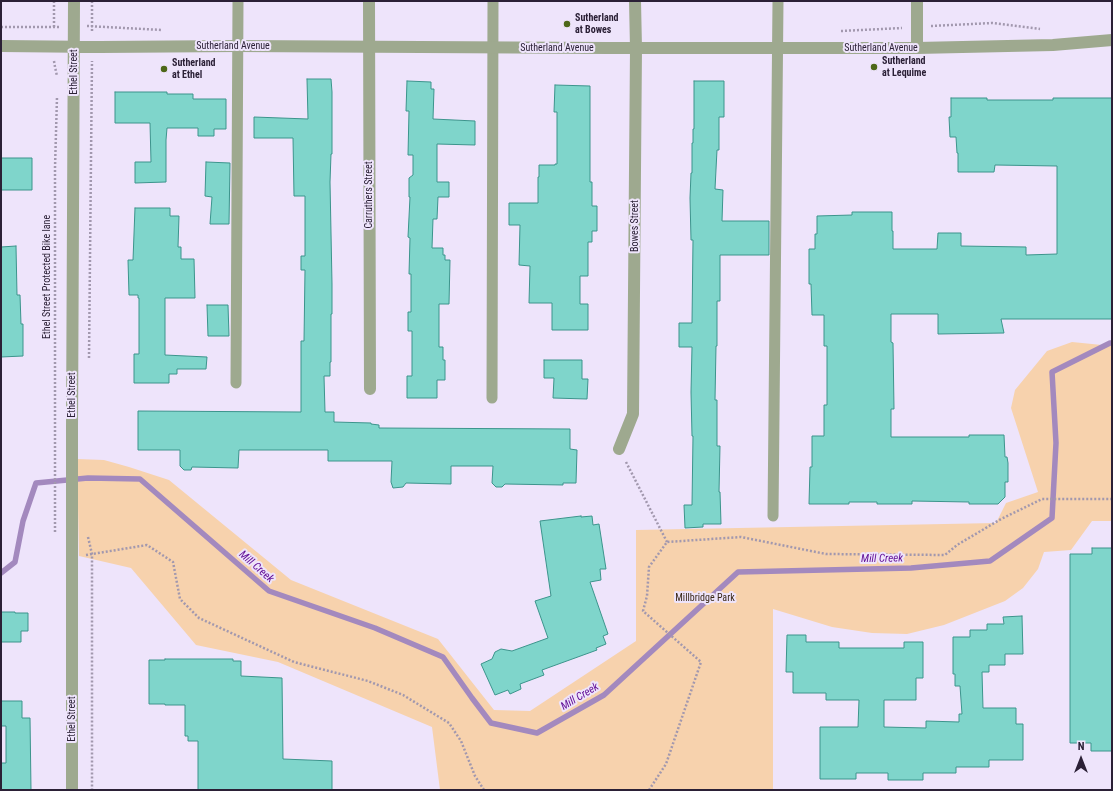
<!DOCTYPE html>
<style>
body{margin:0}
#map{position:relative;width:1113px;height:791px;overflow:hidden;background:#eee4fb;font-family:"Roboto Condensed",sans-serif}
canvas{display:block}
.frame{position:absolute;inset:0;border:2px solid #2b2036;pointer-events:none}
.north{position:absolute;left:1061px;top:739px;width:40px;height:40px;-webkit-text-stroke:3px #eee4fb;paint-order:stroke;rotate:0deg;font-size:11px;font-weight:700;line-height:16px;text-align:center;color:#2b2036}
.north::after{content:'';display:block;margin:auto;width:14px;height:18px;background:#2b2036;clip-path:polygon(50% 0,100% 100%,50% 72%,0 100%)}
</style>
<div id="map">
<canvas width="1113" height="791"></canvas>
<div class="frame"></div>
<div class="north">N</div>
</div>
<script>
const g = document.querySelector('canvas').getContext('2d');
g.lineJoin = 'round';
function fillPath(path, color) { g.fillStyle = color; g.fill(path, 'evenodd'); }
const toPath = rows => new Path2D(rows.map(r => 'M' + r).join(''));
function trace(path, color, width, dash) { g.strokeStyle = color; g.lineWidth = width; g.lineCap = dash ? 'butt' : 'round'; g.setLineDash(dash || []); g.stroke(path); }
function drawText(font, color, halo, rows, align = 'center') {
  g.font = font + ' "Roboto Condensed",sans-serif'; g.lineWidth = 4; g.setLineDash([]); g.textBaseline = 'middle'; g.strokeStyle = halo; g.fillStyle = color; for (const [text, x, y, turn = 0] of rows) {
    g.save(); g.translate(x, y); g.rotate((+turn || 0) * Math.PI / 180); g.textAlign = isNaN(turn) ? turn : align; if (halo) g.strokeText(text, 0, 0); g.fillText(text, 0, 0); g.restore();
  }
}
const green = toPath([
 [1072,342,1112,346,1112,521,1092,521,1071,550,1044,552,1038,569,1023,588,1005,601,944,625,907,634,872,633,832,627,773,609,773,790,440,790,432,727,278,662,196,645,131,568,79,556,77,459,104,460,129,467,169,480,291,580,438,639,494,710,530,711,636,641,636,530,996,523,1006,503,1038,492,1011,408,1015,390,1047,351]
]);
const stream = toPath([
 [1,573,15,562,23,521,36,483,88,478,140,479,269,591,375,628,443,657,472,698,491,723,537,733,604,695,738,572,911,568,990,561,1052,518,1056,443,1052,372,1110,343,1112,343]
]);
const building = toPath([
 [307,79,331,79,332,92,332,154,331,154,330,182,332,284,332,314,331,314,331,362,330,362,330,376,324,376,325,412,334,412,334,422,371,423,371,424,379,425,379,428,570,429,570,449,577,450,576,483,563,483,563,485,505,484,502,487,496,487,492,483,493,466,451,466,451,484,406,483,403,487,393,488,391,482,392,461,328,461,328,450,239,450,238,468,192,467,191,470,184,470,180,466,180,450,138,450,138,411,301,412,301,341,304,341,305,270,301,270,301,256,305,256,305,196,294,196,293,138,254,138,254,117,308,119,307,79],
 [407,81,431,82,431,89,434,89,433,119,475,121,475,145,437,144,437,182,449,182,449,197,438,197,437,219,433,219,432,248,443,248,443,255,445,255,445,260,450,260,449,304,439,304,439,347,443,347,443,360,445,360,445,380,437,380,437,398,407,398,407,376,412,376,412,331,408,331,408,312,411,312,411,274,409,274,410,238,408,237,410,197,409,197,409,178,413,175,413,155,408,155,409,111,406,111,407,81],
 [694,81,724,81,724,117,719,117,719,150,717,150,715,189,723,190,722,221,769,221,769,255,720,255,720,301,717,301,717,346,716,346,715,400,717,400,717,446,720,446,719,492,720,492,721,524,703,524,703,527,685,528,684,505,692,505,693,436,692,436,691,392,692,347,679,347,679,323,692,323,693,240,691,240,690,198,691,173,692,173,692,143,693,143,693,129,694,129,694,81],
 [555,85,590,86,590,182,592,182,592,206,597,206,597,231,592,231,592,242,588,242,588,276,580,276,580,304,588,304,588,330,552,330,552,303,529,303,530,266,519,265,520,225,509,225,509,203,538,203,538,177,539,177,539,165,555,165,555,164,557,164,557,112,554,112,555,85],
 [115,92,167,92,167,94,193,94,193,99,226,99,226,129,214,129,214,136,198,136,198,128,167,128,166,140,166,182,135,183,135,162,151,162,150,123,115,123,115,92],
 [951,98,987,98,987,100,1053,100,1053,98,1112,98,1112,319,1001,319,1004,333,938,334,938,314,891,314,891,342,893,343,894,409,891,409,891,437,969,437,969,435,1004,435,1005,457,1007,457,1008,463,1008,482,1005,482,1005,497,998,504,969,504,969,502,912,501,912,504,877,504,877,502,849,502,849,504,809,504,810,467,812,467,812,436,824,436,824,405,827,405,827,346,824,346,824,315,812,315,811,284,809,284,809,249,815,249,815,234,817,234,817,216,852,215,852,212,892,212,892,231,893,231,893,249,937,249,938,233,961,233,961,246,1026,247,1026,255,1057,254,1057,166,995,165,994,172,958,172,958,153,957,153,956,137,950,137,949,117,951,117,951,98],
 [1,158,32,158,32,190,1,190,1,158],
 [206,162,230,163,229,224,210,224,212,197,205,196,206,162],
 [135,208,170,208,170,216,179,216,178,247,181,247,181,259,194,259,195,298,165,298,165,355,207,357,206,369,177,369,177,374,169,374,169,383,134,383,134,354,139,354,139,298,138,298,138,295,129,295,128,260,133,260,135,208],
 [16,246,17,295,20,295,21,324,23,324,23,356,1,357,1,247,16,246],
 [207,305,228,305,229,336,208,336,207,305],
 [544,360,582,360,582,379,588,379,587,399,553,398,554,378,544,378,544,360],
 [581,516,581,517,592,516,593,525,599,524,606,569,600,569,601,580,590,582,608,634,603,636,606,644,596,648,597,650,542,670,544,675,520,684,521,689,510,694,508,690,495,695,481,664,492,659,495,652,501,649,512,651,548,638,535,601,551,596,540,521,581,516],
 [1092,548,1112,548,1112,751,1091,751,1091,743,1070,743,1070,554,1092,554,1092,548],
 [1,612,15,612,15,613,28,613,28,631,21,631,21,642,1,642,1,612],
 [1022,616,1023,654,1005,654,1005,665,989,665,989,672,982,672,983,708,1016,708,1016,724,1023,724,1023,760,989,760,989,767,956,767,956,773,923,773,923,780,888,780,888,773,856,773,856,779,820,779,820,727,858,727,859,700,826,700,826,693,793,693,793,672,786,672,787,635,806,635,806,642,839,642,839,648,904,648,904,642,923,642,923,678,916,678,916,700,884,700,884,727,926,728,926,721,959,722,959,714,962,714,960,686,955,686,955,674,953,674,953,637,970,637,970,630,987,630,987,624,1004,624,1003,617,1022,616],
 [165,659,233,659,233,661,241,661,241,676,282,678,283,759,332,761,332,790,198,790,198,741,188,741,188,736,185,736,185,705,165,705,165,704,149,704,149,660,165,660,165,659],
 [1,701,22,701,22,718,30,718,31,790,1,790,1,763,6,763,6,726,1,726,1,701]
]);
const path = toPath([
 [54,1,54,28],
 [92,1,92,32],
 [87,26,162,30],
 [931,26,992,23,1040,29],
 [1,27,60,27],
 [841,31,902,28],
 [54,61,55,67,57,76],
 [89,358,92,61],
 [626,462,667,542],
 [55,532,55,168,57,97],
 [88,537,92,554,92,790],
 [86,555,147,545,173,562,180,599,199,618,294,662,368,681,403,695,449,723,461,741,475,776,484,790],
 [649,790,666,764,701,662,643,611,647,596,649,567,667,542,741,537,826,554,945,555,957,545,1001,519,1042,499,1112,499]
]);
const service = toPath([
 [236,383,238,1],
 [492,398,493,1],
 [773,516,778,1]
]);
const minor = toPath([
 [369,1,370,389],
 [917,48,917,1],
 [619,449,633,414,636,48,635,1]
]);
const tertiary = toPath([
 [1,46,100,47,237,46,606,48,917,48,1053,45,1112,40],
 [72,790,72,427,74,1]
]);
const markers = [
 [567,24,4,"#4d6719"],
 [874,67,4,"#4d6719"],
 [164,69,4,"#4d6719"]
];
const poiNames = [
 ["Sutherland",575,18],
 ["at Bowes",575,30],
 ["Sutherland",882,61],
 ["at Lequime",882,73],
 ["Sutherland",172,63],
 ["at Ethel",172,75]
];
const streetNames = [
 ["Sutherland Avenue",233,46],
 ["Sutherland Avenue",557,48],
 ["Sutherland Avenue",881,48],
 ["Ethel Street",74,72,-90],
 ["Carruthers Street",369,195,-90],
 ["Bowes Street",635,226,-90],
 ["Ethel Street Protected Bike lane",47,277,-90],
 ["Ethel Street",72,395,-90],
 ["Ethel Street",72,719,-90]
];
const parkNames = [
 ["Millbridge Park",705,598]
];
const waterNames = [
 ["Mill Creek",882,559,-1],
 ["Mill Creek",256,567,41],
 ["Mill Creek",580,697,-31]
];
fillPath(green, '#f7d2ad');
trace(stream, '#a389be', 5.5);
fillPath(building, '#7fd5cb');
trace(building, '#3c948c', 1);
trace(path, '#a298ae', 2.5, [2, 2]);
trace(service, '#9ea98f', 11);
trace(minor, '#9ea98f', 12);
trace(tertiary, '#9ea98f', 12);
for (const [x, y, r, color] of markers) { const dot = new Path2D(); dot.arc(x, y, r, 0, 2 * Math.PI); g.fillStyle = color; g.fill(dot); trace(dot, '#eee4fb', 1.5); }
drawText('bold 10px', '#2b2036', '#eee4fb', poiNames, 'left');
drawText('10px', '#2b2036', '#eee4fb', streetNames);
drawText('10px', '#392716', '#eee4fb', parkNames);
drawText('italic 11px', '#631097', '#eee4fb', waterNames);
</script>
